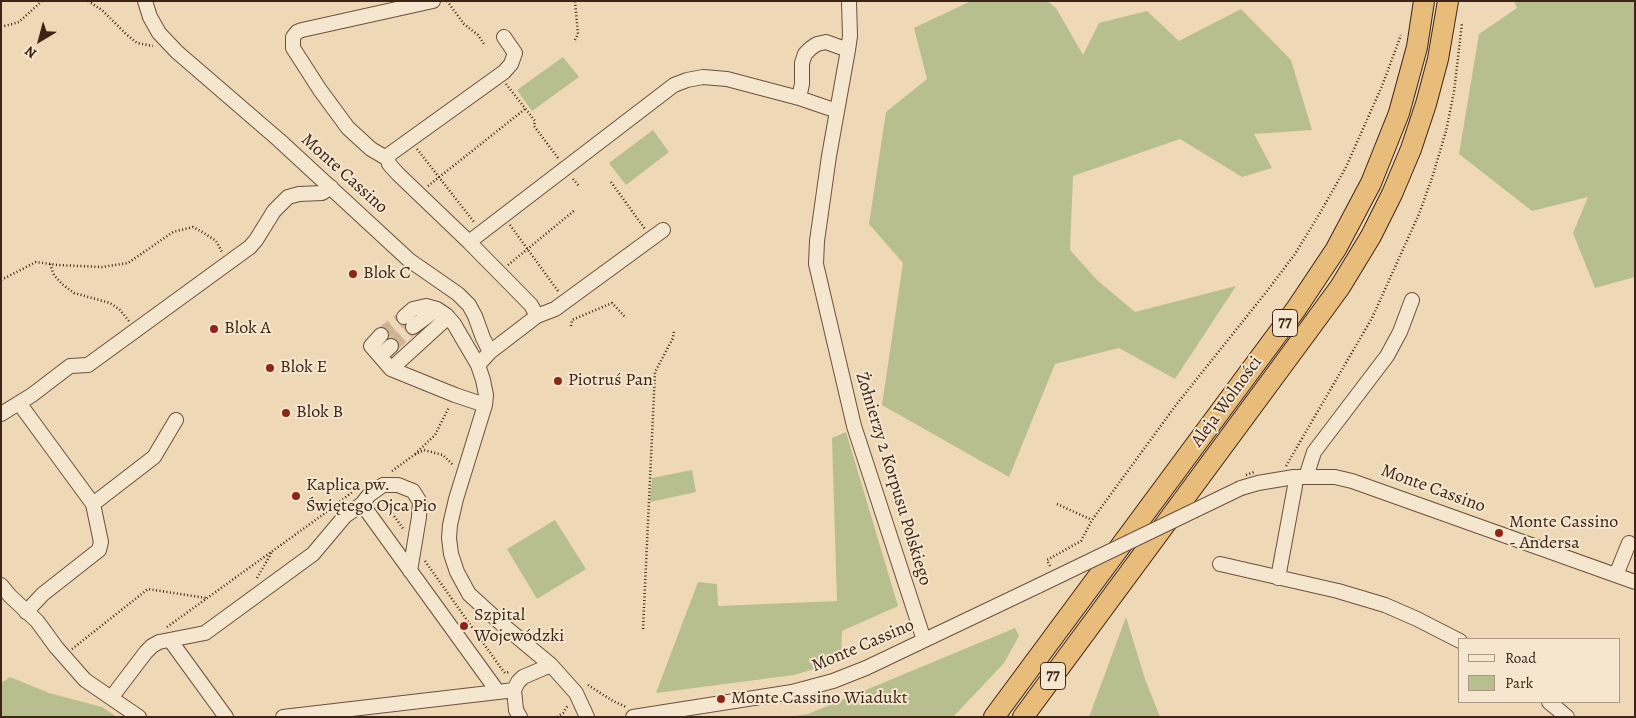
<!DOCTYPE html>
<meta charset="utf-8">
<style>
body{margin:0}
#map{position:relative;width:1636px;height:718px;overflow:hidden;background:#efd8b5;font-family:Alegreya,serif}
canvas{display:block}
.frame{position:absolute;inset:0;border:2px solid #3e2417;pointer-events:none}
.legend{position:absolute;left:1458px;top:638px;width:162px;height:65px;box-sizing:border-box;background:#f5e6cf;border:1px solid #ac9885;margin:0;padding:6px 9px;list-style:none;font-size:15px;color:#3e2417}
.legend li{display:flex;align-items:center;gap:10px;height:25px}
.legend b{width:25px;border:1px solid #ac9885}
.north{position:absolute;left:15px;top:15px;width:50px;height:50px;-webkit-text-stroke:4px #f5e6cf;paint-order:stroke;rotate:217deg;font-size:14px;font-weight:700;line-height:20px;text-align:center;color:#3e2417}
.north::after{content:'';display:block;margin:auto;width:18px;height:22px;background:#3e2417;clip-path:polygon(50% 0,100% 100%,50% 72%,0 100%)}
</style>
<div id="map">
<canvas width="1636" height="718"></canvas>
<div class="frame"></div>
<ul class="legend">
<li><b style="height:6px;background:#f5e6cf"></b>Road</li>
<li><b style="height:14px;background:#b8bf8e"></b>Park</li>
</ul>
<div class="north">N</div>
</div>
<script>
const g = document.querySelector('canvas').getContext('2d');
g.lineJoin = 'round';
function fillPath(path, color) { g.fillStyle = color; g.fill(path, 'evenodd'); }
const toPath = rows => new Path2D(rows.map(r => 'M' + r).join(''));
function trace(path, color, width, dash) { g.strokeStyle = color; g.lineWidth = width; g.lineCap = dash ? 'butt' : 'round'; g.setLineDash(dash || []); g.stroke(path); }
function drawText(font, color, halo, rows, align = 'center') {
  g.font = font + ' Alegreya,serif'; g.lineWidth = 4; g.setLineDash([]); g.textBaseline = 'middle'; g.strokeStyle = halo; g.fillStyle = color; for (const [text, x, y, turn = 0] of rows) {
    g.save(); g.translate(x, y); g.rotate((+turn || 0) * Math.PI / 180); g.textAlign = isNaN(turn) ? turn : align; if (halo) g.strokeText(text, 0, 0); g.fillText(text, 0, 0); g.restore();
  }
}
const green = toPath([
 [971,1,1047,1,1056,8,1083,55,1099,23,1147,11,1179,41,1241,9,1291,60,1312,130,1254,134,1272,168,1242,177,1180,139,1073,176,1070,250,1097,280,1135,312,1236,286,1175,379,1119,348,1055,364,1009,477,882,405,903,263,869,224,886,112,927,79,914,28],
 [1514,1,1635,1,1635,277,1595,288,1573,233,1588,197,1532,211,1459,154,1479,34,1517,8],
 [563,57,579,77,532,111,517,90],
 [653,130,669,152,626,185,609,163],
 [846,432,898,606,842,631,841,661,794,675,656,693,698,582,717,584,718,606,837,601,832,438],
 [692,470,696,492,650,502,652,478],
 [555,520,586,569,537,599,507,549],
 [1126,617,1145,679,1160,717,1089,717],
 [1015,628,1019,636,1004,663,953,717,789,717,808,714],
 [10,677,49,693,102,707,117,717,1,717,1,683]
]);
const minorTunnel = toPath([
 [381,335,404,317],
 [391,346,413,327]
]);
const path = toPath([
 [88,1,102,10,127,35,137,43,153,46],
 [447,1,464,24,478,35,484,44],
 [1,27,19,22,42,1],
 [575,40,578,34,575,1],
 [506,84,535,121,534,126,558,158],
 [417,149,474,222],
 [573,179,579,186],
 [611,182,645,229],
 [428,186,525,109],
 [510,225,558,291],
 [50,264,54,275,62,284,74,293,110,303,120,310,129,321],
 [508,265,575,210],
 [1,280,36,262,57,265,102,267,128,263,173,232,193,227,204,233,216,241,222,252],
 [571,326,572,320,612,303,626,318],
 [415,454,435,435,449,407],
 [1286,466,1372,318,1419,214,1433,175,1446,131,1454,92,1462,23],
 [392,471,414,455,424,450,443,455,453,465],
 [382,499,404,530],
 [1057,504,1092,520],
 [425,561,501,668,505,673,509,672],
 [1050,566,1047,560,1081,541,1092,520,1176,405,1267,291,1295,254,1320,213,1346,167,1382,86,1401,35],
 [257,578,272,552],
 [167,627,328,511,356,489],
 [643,629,655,372,673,338,674,331],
 [72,649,148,589,206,598],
 [588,685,613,701,626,707],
 [557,717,563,713,568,705]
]);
const minor = toPath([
 [145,1,150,17,159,33,177,52,279,140,409,260,458,294,469,305,475,316,483,338,490,352,478,365],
 [433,1,302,30,297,32,293,37,293,48,320,90,348,128,371,149,388,159,389,164,398,174,469,242,531,305,537,316],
 [849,1,850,36,848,50,829,156,817,241,816,264,854,426,924,640],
 [799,98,802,84,802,63,805,54,811,48,817,44,826,42,848,50],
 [388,159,390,154,504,72,511,64,515,53,504,37],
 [469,242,674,85,687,80,703,77,727,79,799,98,837,111],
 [404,317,413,309,426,306,437,309,446,315,454,324,478,365,483,380,486,395,485,405,456,499,450,525,449,538,451,554,457,572,469,594,504,626,551,665,576,693,587,717],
 [413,327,437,309],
 [381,335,371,346,391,369,455,395,485,405],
 [490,352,537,316,555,309,663,230],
 [380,356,391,346],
 [391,369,448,317],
 [19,403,93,504],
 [1,414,32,395,70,366,88,365,250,247,256,240,274,211,288,197,299,194,322,193,331,187],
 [1306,477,1314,452,1387,356,1400,332,1412,300],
 [1241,488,1258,483,1294,477,1335,477,1352,481,1635,582],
 [362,504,498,692,514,690],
 [1220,564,1338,591,1385,605,1417,619,1460,641],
 [1616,575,1629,543],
 [1278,578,1295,486,1294,477],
 [1,585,10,596,37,621,56,647,85,680,139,717],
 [26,612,43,594,99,550,101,542,93,504,154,457,176,420],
 [170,640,226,717],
 [111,698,146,652,152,646,159,642,205,633,313,554,345,516,362,504,369,495,383,485,398,485,413,491,420,502,419,517,410,571],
 [1549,702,1567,717],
 [283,717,498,692],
 [520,717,516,710,514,690,518,682,523,677,551,665],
 [633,717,792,692,833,681,866,668,1038,586]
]);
const highway = toPath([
 [994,717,1296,309,1336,249,1371,183,1399,113,1417,47,1424,1],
 [1023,717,1310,328,1340,287,1371,236,1392,194,1411,149,1426,104,1438,59,1448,1]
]);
const pathBridge = toPath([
 [1246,475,1254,472]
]);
const minorBridge = toPath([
 [1038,586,1241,488]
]);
const markers = [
 [353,274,5,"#8f2418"],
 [214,329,5,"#8f2418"],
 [270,368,5,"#8f2418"],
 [558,381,5,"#8f2418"],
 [286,413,5,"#8f2418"],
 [296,496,5,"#8f2418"],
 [1499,533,5,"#8f2418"],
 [464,626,5,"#8f2418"],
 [721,699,5,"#8f2418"]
];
const shields = [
 [1285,323,25],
 [1053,676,25]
];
const shieldNames = [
 ["77",1285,323],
 ["77",1053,676]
];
const streetNames = [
 ["Monte Cassino",344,174,42],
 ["Aleja Wolności",1227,402,-54],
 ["Żołnierzy 2 Korpusu Polskiego",893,479,73],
 ["Monte Cassino",1433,489,20],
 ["Monte Cassino",863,646,-23]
];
const poiNames = [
 ["Blok C",363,274],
 ["Blok A",224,329],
 ["Blok E",280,368],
 ["Piotruś Pan",568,381],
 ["Blok B",296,413],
 ["Kaplica pw.",306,486],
 ["Świętego Ojca Pio",306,507],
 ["Monte Cassino",1509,523],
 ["- Andersa",1509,544],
 ["Szpital",474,616],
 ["Wojewódzki",474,637],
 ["Monte Cassino Wiadukt",731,699]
];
fillPath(green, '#b8bf8e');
trace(minorTunnel, '#ccb495', 14, [14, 7]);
trace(minor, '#6a513e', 16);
trace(highway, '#3e2417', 22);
trace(path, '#3e2417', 2.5, [1, 2.5]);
trace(minor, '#f5e6cf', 14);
trace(highway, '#e8bc7a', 20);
trace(minorBridge, '#6a513e', 16, []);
trace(pathBridge, '#3e2417', 2.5, [1, 2.5]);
trace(minorBridge, '#f5e6cf', 14);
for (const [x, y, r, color] of markers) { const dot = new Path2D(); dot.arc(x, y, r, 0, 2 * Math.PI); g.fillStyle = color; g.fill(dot); trace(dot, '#f5e6cf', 2); }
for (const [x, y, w] of shields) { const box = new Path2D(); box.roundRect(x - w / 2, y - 13.5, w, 27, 4); g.fillStyle = '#f5e6cf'; g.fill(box); trace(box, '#3e2417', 1); }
drawText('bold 16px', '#3e2417', null, shieldNames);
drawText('18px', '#3e2417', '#f5e6cf', streetNames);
drawText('18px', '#3e2417', '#f5e6cf', poiNames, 'left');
</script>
